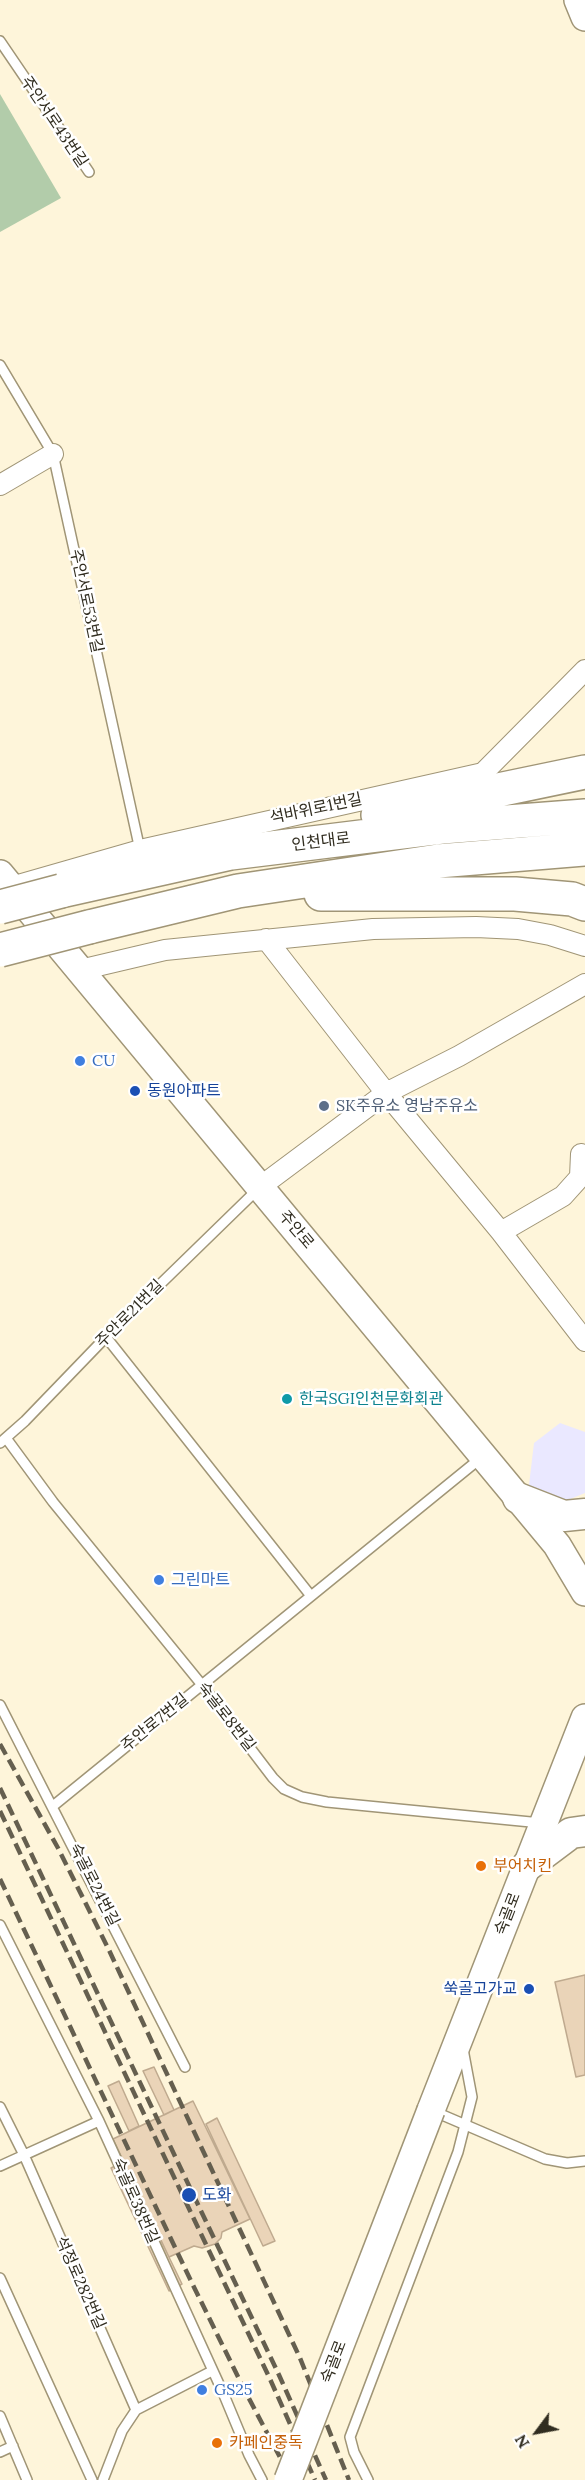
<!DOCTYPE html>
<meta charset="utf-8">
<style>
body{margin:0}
#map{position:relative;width:585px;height:2480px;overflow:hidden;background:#fef5da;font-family:Lora,serif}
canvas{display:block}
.north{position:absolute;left:507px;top:2402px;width:60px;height:60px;-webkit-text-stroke:4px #fff;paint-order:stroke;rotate:238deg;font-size:16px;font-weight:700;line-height:24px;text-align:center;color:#312d20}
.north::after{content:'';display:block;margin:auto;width:21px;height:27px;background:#312d20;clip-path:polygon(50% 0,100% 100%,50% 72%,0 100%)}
</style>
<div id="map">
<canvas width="585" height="2480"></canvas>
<div class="north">N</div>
</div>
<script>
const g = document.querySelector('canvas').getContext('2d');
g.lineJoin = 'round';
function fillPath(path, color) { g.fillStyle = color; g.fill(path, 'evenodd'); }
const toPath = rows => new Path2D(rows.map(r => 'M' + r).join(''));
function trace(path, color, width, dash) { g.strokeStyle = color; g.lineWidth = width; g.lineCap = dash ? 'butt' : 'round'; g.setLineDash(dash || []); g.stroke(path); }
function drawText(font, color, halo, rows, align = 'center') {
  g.font = font + ' Lora,"Noto Sans KR",serif'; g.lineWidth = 5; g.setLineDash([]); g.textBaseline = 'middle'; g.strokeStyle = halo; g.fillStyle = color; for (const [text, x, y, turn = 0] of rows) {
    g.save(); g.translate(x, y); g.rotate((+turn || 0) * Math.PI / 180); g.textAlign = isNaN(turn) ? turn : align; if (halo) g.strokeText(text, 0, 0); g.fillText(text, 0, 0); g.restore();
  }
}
const commercial = toPath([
 [560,1423,585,1432,585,1493,553,1506,528,1493,534,1443]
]);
const green = toPath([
 [0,94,61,198,0,232]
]);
const building = toPath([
 [585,1975,585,2075,576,2077,555,1982,585,1975],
 [154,2067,174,2110,164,2115,143,2071,154,2067],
 [119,2081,139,2126,129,2131,108,2086,119,2081],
 [193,2101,250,2219,222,2232,221,2238,215,2244,202,2248,194,2246,169,2257,113,2139,193,2101],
 [217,2118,275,2241,263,2246,206,2124,217,2118],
 [123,2162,182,2284,169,2291,111,2168,123,2162]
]);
const lane = toPath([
 [0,41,89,172],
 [0,365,53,454,140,850],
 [106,1337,311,1596],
 [6,1438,53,1502,202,1685,273,1778,284,1789,302,1797,327,1802,541,1823],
 [0,1443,25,1421,106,1337,259,1188],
 [0,1705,185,2067],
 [53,1806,482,1457],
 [0,1925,99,2121,224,2395,249,2455,262,2480],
 [0,2107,24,2155,136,2410],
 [433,2111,545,2159,567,2163,585,2161],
 [0,2166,99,2121],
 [0,2278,92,2480],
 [0,2416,27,2480],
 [0,2452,13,2446],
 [103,2480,122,2431,136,2410,212,2371],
 [368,2480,354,2452,350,2437,458,2152,472,2097,463,2049]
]);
const street = toPath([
 [0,485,53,454],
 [11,887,140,850,483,773,585,670],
 [266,939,386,1093,501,1232,563,1196,580,1177,581,1154],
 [80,970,165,950,373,929,476,927,518,929,550,935,585,946],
 [260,1187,386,1093,459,1056,585,984],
 [501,1232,585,1341]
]);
const secondary = toPath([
 [578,0,585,17],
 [0,874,557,1545,585,1592],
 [431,2110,585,1718]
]);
const primary = toPath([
 [518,1498,564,1516,585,1514],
 [527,1866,571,1833,585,1831]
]);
const highway = toPath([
 [378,815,585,772],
 [61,891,231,853,442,827,585,816],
 [321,894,515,894,572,899,585,904],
 [89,927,238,891,438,861,585,849]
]);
const rail = toPath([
 [0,1744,58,1848,108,1948,300,2358,349,2480],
 [0,1788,279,2375,326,2480],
 [0,1811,270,2379,315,2480],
 [0,1879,191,2281,245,2391,292,2480]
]);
const secondaryBridge = toPath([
 [288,2480,431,2110]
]);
const highwayBridge = toPath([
 [0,907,61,891],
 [0,950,89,927]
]);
const markers = [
 [80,1061,6,"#3f7fe0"],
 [135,1091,6,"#1a4fb4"],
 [324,1106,6,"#5c6f8a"],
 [287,1399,6,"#0f9aa8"],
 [159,1580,6,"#3f7fe0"],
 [481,1866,6,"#e8710a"],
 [529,1989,6,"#1a4fb4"],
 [189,2195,8,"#1a4fb4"],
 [202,2390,6,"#3f7fe0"],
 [217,2443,6,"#e8710a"]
];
const streetNames = [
 ["주안서로43번길",54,122,56],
 ["주안서로53번길",86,601,78],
 ["석바위로1번길",316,809,-12],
 ["인천대로",321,842,-7],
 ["주안로",296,1230,50],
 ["주안로21번길",130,1314,-45],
 ["숙골로8번길",226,1717,52],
 ["주안로7번길",155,1723,-39],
 ["숙골로24번길",94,1885,63],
 ["숙골로",508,1914,-69],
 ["숙골로38번길",135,2201,66],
 ["석정로282번길",80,2283,66],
 ["숙골로",334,2362,-69]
];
const shopNames = [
 ["CU",92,1061],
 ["그린마트",171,1580],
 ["GS25",214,2390]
];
const transitNames = [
 ["동원아파트",147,1091],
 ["쑥골고가교",517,1989,"right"],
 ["도화",202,2195]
];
const serviceNames = [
 ["SK주유소 영남주유소",336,1106]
];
const cultureNames = [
 ["한국SGI인천문화회관",299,1399]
];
const foodNames = [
 ["부어치킨",493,1866],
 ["카페인중독",229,2443]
];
fillPath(commercial, '#eae8ff');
fillPath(green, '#b2ccaa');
fillPath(building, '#ead4b8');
trace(building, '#bfaa8f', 1.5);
trace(lane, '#a09576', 12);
trace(street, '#a09576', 22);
trace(secondary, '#a09576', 30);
trace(primary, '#a09576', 33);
trace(highway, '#a09576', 36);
trace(lane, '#fff', 9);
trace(street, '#fff', 20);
trace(secondary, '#fff', 27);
trace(primary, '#fff', 30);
trace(highway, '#fff', 33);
trace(rail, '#655f4f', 4.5, [12, 6]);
trace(secondaryBridge, '#a09576', 30, []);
trace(highwayBridge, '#a09576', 36, []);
trace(secondaryBridge, '#fff', 27);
trace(highwayBridge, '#fff', 33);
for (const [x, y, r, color] of markers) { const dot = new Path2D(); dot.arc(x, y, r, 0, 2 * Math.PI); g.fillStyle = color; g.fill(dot); trace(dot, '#fff', 2); }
drawText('16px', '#312d20', '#fff', streetNames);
drawText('16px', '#366cbe', '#fff', shopNames, 'left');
drawText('16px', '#164399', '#fff', transitNames, 'left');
drawText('16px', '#4e5e75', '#fff', serviceNames, 'left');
drawText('16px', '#0d838f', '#fff', cultureNames, 'left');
drawText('16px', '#c56008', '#fff', foodNames, 'left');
</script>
